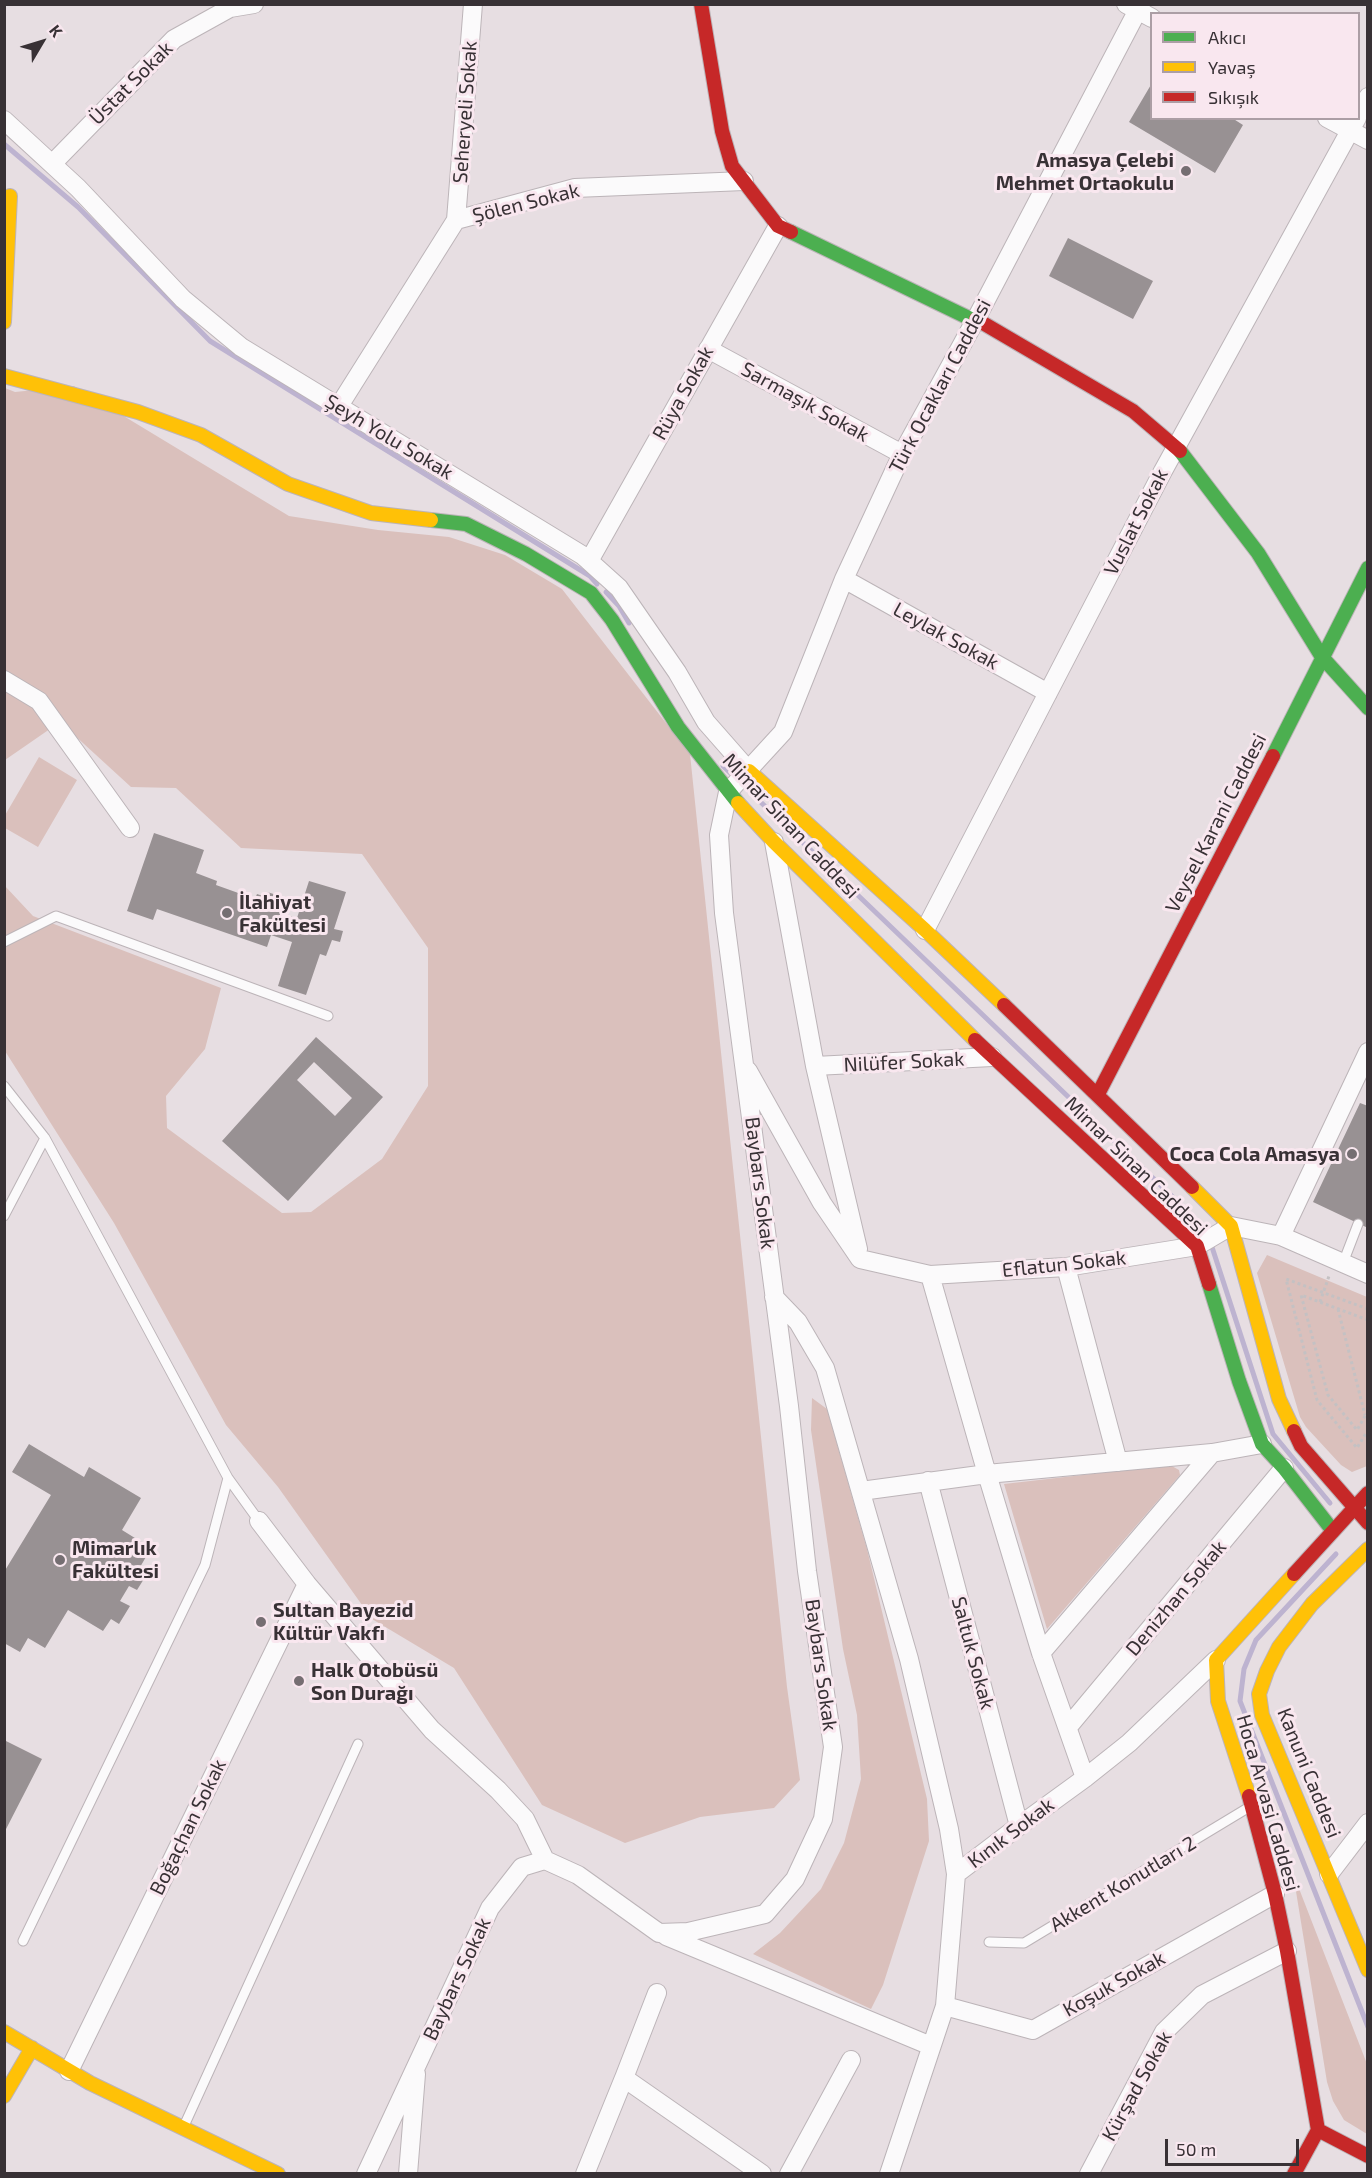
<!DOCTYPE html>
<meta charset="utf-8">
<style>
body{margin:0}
#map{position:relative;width:1372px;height:2178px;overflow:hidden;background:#e7dee2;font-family:"Exo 2",sans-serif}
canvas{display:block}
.frame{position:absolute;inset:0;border:6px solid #383135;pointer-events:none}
.legend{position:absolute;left:1150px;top:12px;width:210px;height:108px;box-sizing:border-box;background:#f9e7ef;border:2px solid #ac9ea5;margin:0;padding:8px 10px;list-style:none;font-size:18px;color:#383135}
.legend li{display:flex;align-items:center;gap:12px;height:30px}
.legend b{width:30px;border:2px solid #ac9ea5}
.north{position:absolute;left:12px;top:12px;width:60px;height:60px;-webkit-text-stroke:4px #f9e7ef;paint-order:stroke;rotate:52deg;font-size:16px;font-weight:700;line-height:24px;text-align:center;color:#383135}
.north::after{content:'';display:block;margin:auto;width:21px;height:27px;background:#383135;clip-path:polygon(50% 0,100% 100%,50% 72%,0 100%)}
.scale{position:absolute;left:1165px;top:2139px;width:134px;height:27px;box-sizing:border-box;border:3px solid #383135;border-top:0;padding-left:8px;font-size:18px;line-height:21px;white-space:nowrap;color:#383135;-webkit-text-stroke:4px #f9e7ef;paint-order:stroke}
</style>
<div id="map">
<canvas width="1372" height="2178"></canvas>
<div class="frame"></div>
<ul class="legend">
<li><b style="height:8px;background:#4caf50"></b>Akıcı</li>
<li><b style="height:8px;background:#ffc107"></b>Yavaş</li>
<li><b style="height:8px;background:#c62828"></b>Sıkışık</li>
</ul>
<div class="north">K</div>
<div class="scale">50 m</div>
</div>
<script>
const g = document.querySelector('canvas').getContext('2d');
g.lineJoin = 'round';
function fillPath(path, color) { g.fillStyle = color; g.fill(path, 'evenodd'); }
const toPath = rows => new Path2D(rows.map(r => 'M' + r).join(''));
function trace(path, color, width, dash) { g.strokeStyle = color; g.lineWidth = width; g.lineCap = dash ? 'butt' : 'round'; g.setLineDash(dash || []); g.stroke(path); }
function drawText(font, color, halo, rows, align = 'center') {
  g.font = font + ' "Exo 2",sans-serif'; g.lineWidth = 6; g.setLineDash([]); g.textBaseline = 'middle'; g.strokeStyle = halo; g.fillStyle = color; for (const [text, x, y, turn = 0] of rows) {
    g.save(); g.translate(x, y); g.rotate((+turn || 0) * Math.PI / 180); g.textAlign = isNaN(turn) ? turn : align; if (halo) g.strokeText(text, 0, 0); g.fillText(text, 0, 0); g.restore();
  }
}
const green = toPath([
 [74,386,289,516,378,530,449,537,505,555,562,589,690,754,787,1687,800,1780,774,1808,700,1817,625,1843,542,1805,454,1668,372,1619,278,1487,226,1425,114,1223,5,1051,5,886,33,916,221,988,205,1049,166,1096,167,1128,282,1213,311,1212,382,1159,428,1086,428,948,362,854,241,848,176,788,131,787,60,722,5,760,5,388,15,392],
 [39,757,77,780,38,847,5,828,4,817],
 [1267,1255,1367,1297,1367,1466,1352,1472,1341,1465,1306,1427,1300,1417,1257,1273],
 [812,1398,827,1409,867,1549,927,1799,929,1841,883,1985,871,2009,753,1954,780,1933,821,1889,844,1843,861,1779,857,1715,843,1649,811,1430],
 [1170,1465,1179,1470,1180,1475,1047,1629,1004,1484],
 [1293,1873,1367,2064,1367,2134,1344,2120,1333,2101,1327,2082]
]);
const stream = toPath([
 [4,144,78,207,210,341,590,576,597,584],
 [606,592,619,606,629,623],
 [723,766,1177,1201,1207,1235],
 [1211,1244,1273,1434,1330,1503],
 [1336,1554,1256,1640,1244,1669,1240,1701,1368,2027]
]);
const building = toPath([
 [1152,83,1152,118,1232,118,1243,125,1215,173,1129,122],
 [1068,238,1153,281,1133,319,1049,276],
 [154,833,204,850,196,873,217,881,216,885,255,899,257,894,263,896,267,892,290,899,285,915,297,918,309,881,346,892,334,929,343,931,340,942,332,940,326,956,320,954,306,995,278,986,292,942,271,935,267,947,157,909,153,920,127,911],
 [316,1037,383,1097,288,1201,222,1141],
 [314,1062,352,1098,335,1116,297,1080],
 [1360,1103,1368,1106,1368,1228,1313,1202],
 [29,1444,84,1477,89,1467,141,1498,122,1530,151,1548,139,1569,147,1574,137,1590,129,1586,120,1601,130,1606,119,1624,111,1619,103,1631,68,1610,45,1648,28,1638,20,1652,4,1643,4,1572,51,1495,12,1472],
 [4,1740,42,1759,4,1833]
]);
const path = toPath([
 [1320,1302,1329,1276],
 [1338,1309,1365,1415],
 [1368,1309,1286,1279,1317,1400,1357,1448,1368,1430],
 [1368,1320,1301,1295,1328,1395,1357,1430,1368,1411]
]);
const lane = toPath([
 [4,942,56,916,328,1016],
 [4,1086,45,1138,228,1478,205,1565,23,1941],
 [4,1216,45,1138],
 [1343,1263,1358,1224],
 [228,1478,259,1521],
 [989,1942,1024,1943,1251,1806],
 [184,2126,358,1744]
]);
const street = toPath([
 [1126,4,1152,18],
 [1358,115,1368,97],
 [1327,118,1368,140],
 [4,120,78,188,183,299,241,347,582,555,589,561,619,588,677,672,706,722,749,771],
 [52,164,174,39,230,8,254,4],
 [456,220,473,4],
 [708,349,902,454],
 [339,406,456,220,575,188,744,181],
 [589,561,778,226],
 [844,579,1048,693],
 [4,680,39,701,130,828],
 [774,842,815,1066,858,1249],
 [925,930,1163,471,1357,118],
 [815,1066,992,1057],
 [748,1071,822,1203,860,1259,930,1275,987,1474,1041,1653,1085,1778],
 [1281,1236,1368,1052],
 [1066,1267,1118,1462],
 [930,1275,1066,1267,1197,1246,1231,1226,1281,1236,1368,1274],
 [774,1297,798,1322,825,1368,909,1659,949,1829,956,1874],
 [928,1481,1019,1826],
 [861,1491,987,1474,1212,1453,1262,1444],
 [259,1521,307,1584,432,1730,498,1790,525,1819,545,1860],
 [1041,1653,1212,1453],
 [1068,1727,1284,1468],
 [1329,1874,1368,1823],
 [666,1936,931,2046],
 [945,2006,1033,2030,1275,1894],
 [69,2071,307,1584],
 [624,2078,657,1993],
 [366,2174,490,1908,522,1867,545,1860,578,1875,659,1933,688,1932,765,1914,795,1879,823,1819,833,1747,807,1571,789,1406,724,913,719,835,728,792,783,732,844,579,902,454,976,319,1141,4],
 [408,2174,416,2074],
 [585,2174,624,2078,762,2174],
 [789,2174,851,2060],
 [889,2174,945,2006,956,1874,1019,1826,1085,1778,1129,1743,1216,1660],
 [1089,2174,1164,2032,1202,1995,1287,1951]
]);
const fast = toPath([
 [791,232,975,321],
 [1180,451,1258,553,1322,657,1368,708],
 [431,520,466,524,526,554,591,593,612,620,678,727,738,803],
 [1273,756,1368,568],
 [1209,1284,1239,1381,1262,1444,1284,1468,1333,1531]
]);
const slow = toPath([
 [4,322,10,196],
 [4,376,138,412,201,435,288,484,371,513,431,520],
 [749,771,925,930,1004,1005],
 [738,803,774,842,975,1040],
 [1192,1187,1231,1226,1279,1399,1294,1431],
 [1368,1549,1312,1604,1279,1647,1267,1671,1259,1694,1262,1715,1368,1970],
 [1249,1796,1218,1701,1216,1660,1294,1574],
 [4,2032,90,2083,278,2174],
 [4,2096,32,2048]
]);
const jam = toPath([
 [701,4,722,131,732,166,778,226,791,232],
 [976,319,1133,411,1180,451],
 [1004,1005,1192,1187],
 [975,1040,1197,1246,1209,1284],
 [1098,1094,1273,756],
 [1294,1431,1301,1446,1368,1523],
 [1294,1574,1368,1493],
 [1249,1796,1275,1894,1287,1951,1318,2130,1294,2174],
 [1318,2130,1368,2156]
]);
const markers = [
 [1186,171,6,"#756e72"],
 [227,913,6,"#756e72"],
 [1352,1154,6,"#756e72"],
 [60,1560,6,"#756e72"],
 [261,1622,6,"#756e72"],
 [299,1681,6,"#756e72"]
];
const streetNames = [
 ["Üstat Sokak",131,83,-45],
 ["Seheryeli Sokak",465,112,-86],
 ["Şölen Sokak",526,203,-14],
 ["Türk Ocakları Caddesi",940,386,-62],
 ["Rüya Sokak",683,393,-61],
 ["Sarmaşık Sokak",805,402,29],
 ["Şeyh Yolu Sokak",389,437,31],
 ["Vuslat Sokak",1136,522,-63],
 ["Leylak Sokak",946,636,29],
 ["Veysel Karani Caddesi",1216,823,-63],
 ["Mimar Sinan Caddesi",791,826,47],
 ["Nilüfer Sokak",904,1062,-3],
 ["Mimar Sinan Caddesi",1136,1166,44],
 ["Baybars Sokak",760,1183,83],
 ["Eflatun Sokak",1064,1264,-6],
 ["Denizhan Sokak",1176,1598,-50],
 ["Saltuk Sokak",973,1653,75],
 ["Baybars Sokak",821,1665,82],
 ["Kanuni Caddesi",1309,1773,68],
 ["Hoca Arvasi Caddesi",1268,1803,74],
 ["Boğaçhan Sokak",188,1827,-64],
 ["Kınık Sokak",1011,1833,-37],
 ["Akkent Konutları 2",1123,1884,-31],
 ["Baybars Sokak",457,1979,-65],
 ["Koşuk Sokak",1114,1984,-29],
 ["Kürşad Sokak",1137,2086,-61]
];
const poiNames = [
 ["Amasya Çelebi",1174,160,"right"],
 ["Mehmet Ortaokulu",1174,183,"right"],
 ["İlahiyat",239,902],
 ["Fakültesi",239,925],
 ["Coca Cola Amasya",1340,1154,"right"],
 ["Mimarlık",72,1548],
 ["Fakültesi",72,1571],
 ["Sultan Bayezid",273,1610],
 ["Kültür Vakfı",273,1633],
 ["Halk Otobüsü",311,1670],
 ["Son Durağı",311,1693]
];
fillPath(green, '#dac0bc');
trace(stream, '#bdb3d0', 5);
fillPath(building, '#989193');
trace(lane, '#bcb4b8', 11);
trace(street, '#bcb4b8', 20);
trace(fast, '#bcb4b8', 16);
trace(slow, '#bcb4b8', 16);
trace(jam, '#bcb4b8', 16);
trace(path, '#c4c1c3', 3, [3, 3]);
trace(lane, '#fbfafb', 9);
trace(street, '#fbfafb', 18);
trace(fast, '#4caf50', 14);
trace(slow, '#ffc107', 14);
trace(jam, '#c62828', 14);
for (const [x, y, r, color] of markers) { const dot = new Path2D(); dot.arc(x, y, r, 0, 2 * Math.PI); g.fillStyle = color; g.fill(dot); trace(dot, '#f9e7ef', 2); }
drawText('20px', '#383135', '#f9e7ef', streetNames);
drawText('bold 20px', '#383135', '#f9e7ef', poiNames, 'left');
</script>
